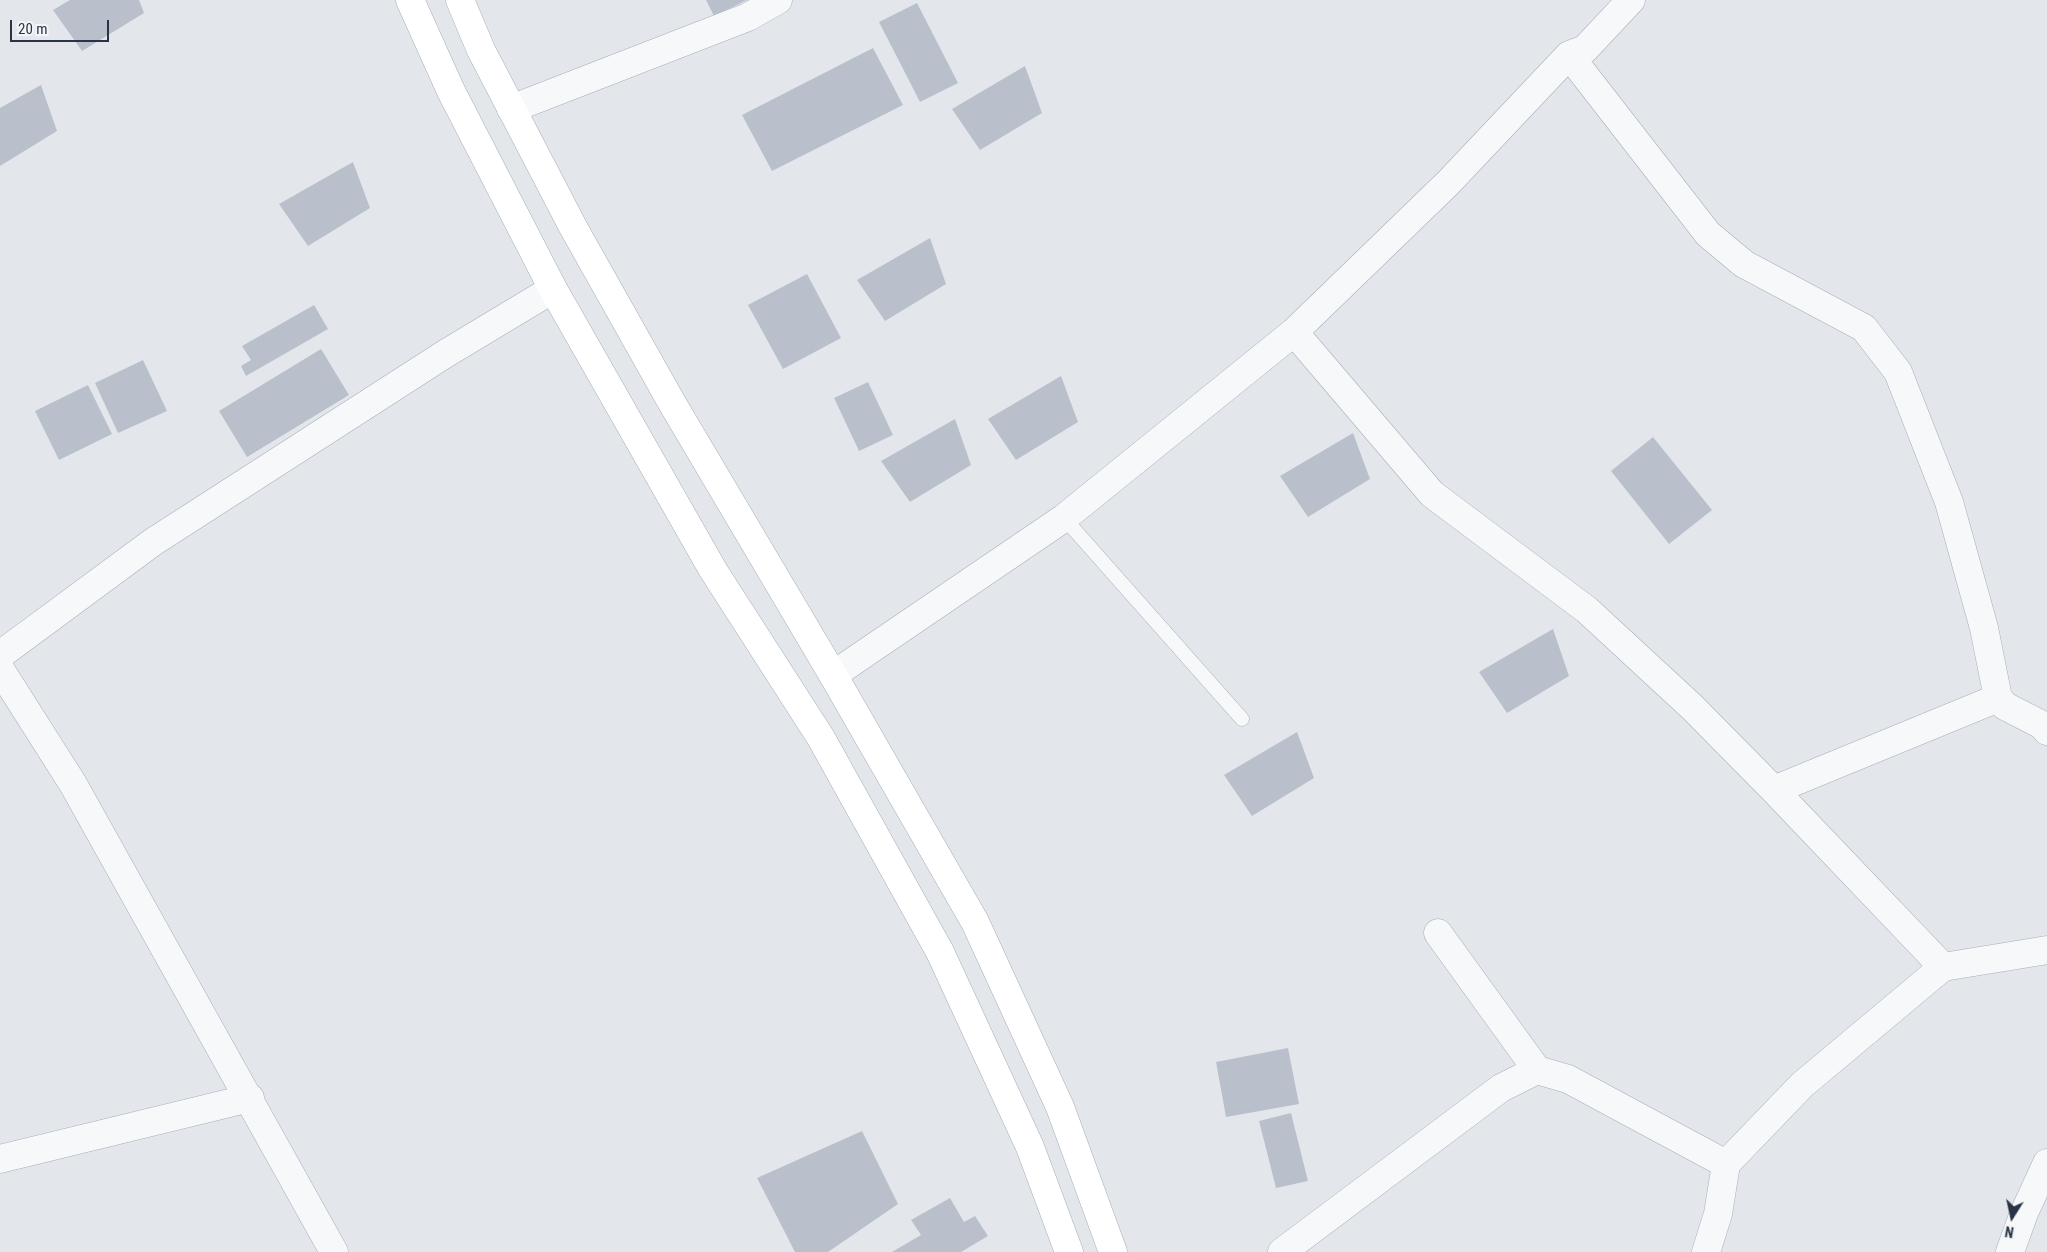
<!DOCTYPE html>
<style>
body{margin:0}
#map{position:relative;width:2047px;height:1252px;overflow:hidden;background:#e3e7ec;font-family:"Roboto Condensed",sans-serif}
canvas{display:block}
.north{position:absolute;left:1987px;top:1192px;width:50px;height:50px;-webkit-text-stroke:4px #f3f6f9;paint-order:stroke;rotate:190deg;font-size:14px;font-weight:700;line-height:20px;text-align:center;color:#293447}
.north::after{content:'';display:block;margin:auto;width:18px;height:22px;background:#293447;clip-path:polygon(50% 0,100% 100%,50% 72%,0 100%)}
.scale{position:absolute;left:10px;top:20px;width:99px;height:22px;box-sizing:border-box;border:2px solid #293447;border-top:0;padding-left:6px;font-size:15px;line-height:18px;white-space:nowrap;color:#293447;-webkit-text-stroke:4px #f3f6f9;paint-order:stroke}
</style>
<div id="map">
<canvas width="2047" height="1252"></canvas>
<div class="north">N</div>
<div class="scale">20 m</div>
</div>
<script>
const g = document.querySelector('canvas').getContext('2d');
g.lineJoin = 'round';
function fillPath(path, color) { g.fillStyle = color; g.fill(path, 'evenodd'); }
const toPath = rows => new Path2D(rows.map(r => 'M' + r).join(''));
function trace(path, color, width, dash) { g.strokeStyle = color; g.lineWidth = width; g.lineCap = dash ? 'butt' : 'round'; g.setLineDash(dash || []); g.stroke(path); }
const building = toPath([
 [70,0,139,0,144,13,82,51,53,10],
 [706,0,747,0,714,16],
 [917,3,958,83,920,102,879,22],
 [873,48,903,105,772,171,742,115],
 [1025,66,1042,113,980,150,952,109],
 [41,85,57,131,0,166,0,108],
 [353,162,370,208,308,246,279,204],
 [930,238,946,284,885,321,857,280],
 [807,274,841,338,783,369,748,305],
 [314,305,328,329,246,376,241,366,251,360,242,346],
 [321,349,349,395,247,457,219,411],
 [143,360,167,411,118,433,95,383],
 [1061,376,1078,422,1016,460,988,419],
 [868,382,893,435,859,451,834,398],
 [88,385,112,434,59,460,35,411],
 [955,419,971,465,910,502,881,461],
 [1353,433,1370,479,1308,517,1280,476],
 [1653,437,1712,510,1669,544,1611,471],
 [1553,629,1569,676,1507,713,1479,672],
 [1297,732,1314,778,1252,816,1224,775],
 [1288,1048,1299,1104,1226,1117,1216,1062],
 [1291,1113,1308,1181,1276,1188,1259,1121],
 [862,1131,898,1204,828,1252,795,1252,757,1178],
 [950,1198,964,1222,975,1216,988,1236,961,1252,892,1252,921,1235,911,1220]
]);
const service = toPath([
 [1064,518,1242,719]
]);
const minor = toPath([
 [1569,55,1708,234,1744,264,1864,328,1898,372,1949,502,1984,628,1998,698,2005,706,2042,725,2047,731],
 [511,109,748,17,778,0],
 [1294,332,1432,494,1587,610,1692,707,1774,790,1943,967],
 [0,655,153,542,445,354,553,289],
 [0,669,73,784,334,1252],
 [833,675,1064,518,1294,332,1448,183,1569,55,1585,49,1631,0],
 [1774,790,1998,698],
 [1438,933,1537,1070],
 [0,1159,250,1098],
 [1282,1252,1501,1088,1537,1070,1568,1079,1726,1164],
 [1706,1252,1718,1214,1726,1164,1802,1085,1943,967,2047,950]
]);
const tertiary = toPath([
 [2010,1252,2024,1213,2047,1163]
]);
const secondary = toPath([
 [410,0,451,91,553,289,713,570,821,738,940,952,1030,1147,1069,1252],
 [460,0,481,50,573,227,672,403,833,675,975,922,1060,1107,1113,1252]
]);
fillPath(building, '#bac0cb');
trace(service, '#a7aeb7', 15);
trace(minor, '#a7aeb7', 29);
trace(tertiary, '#a7aeb7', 29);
trace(secondary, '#a7aeb7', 29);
trace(service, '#f6f8fa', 14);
trace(minor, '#f6f8fa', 28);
trace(tertiary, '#f6f8fa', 28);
trace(secondary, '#fff', 28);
</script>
